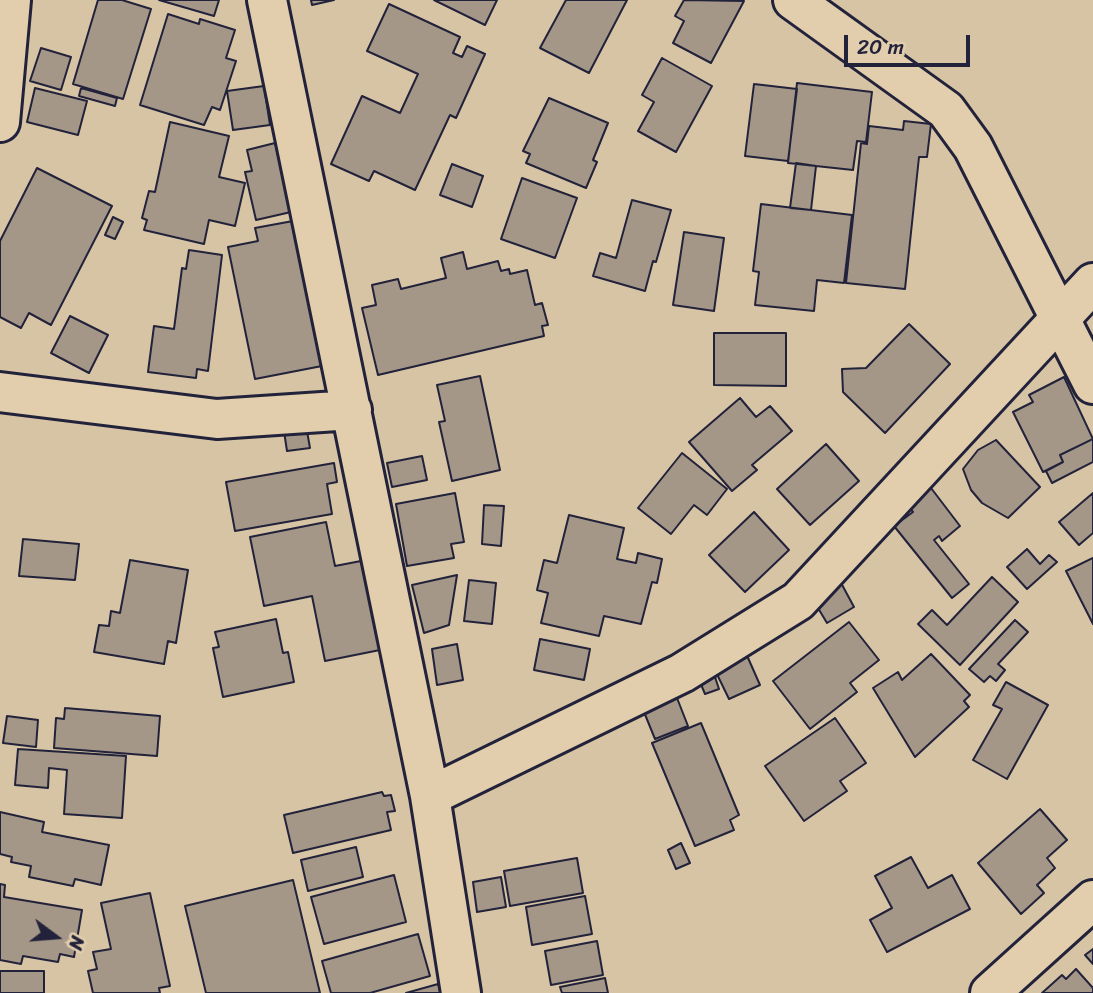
<!DOCTYPE html>
<style>
body{margin:0}
#map{position:relative;width:1093px;height:993px;overflow:hidden;background:#d7c4a5;font-family:Sriracha,sans-serif}
canvas{display:block}
.north{position:absolute;left:21px;top:902px;width:70px;height:70px;-webkit-text-stroke:5px #e2ceac;paint-order:stroke;rotate:106deg;font-size:19px;font-weight:700;line-height:28px;text-align:center;color:#22223b}
.north::after{content:'';display:block;margin:auto;width:24px;height:32px;background:#22223b;clip-path:polygon(50% 0,100% 100%,50% 72%,0 100%)}
.scale{position:absolute;left:844px;top:35px;width:126px;height:32px;box-sizing:border-box;border:4px solid #22223b;border-top:0;padding-left:9px;font-size:21px;line-height:24px;white-space:nowrap;color:#22223b;-webkit-text-stroke:5px #e2ceac;paint-order:stroke}
</style>
<div id="map">
<canvas width="1093" height="993"></canvas>
<div class="north">N</div>
<div class="scale">20 m</div>
</div>
<script>
const g = document.querySelector('canvas').getContext('2d');
g.lineJoin = 'round';
function fillPath(path, color) { g.fillStyle = color; g.fill(path, 'evenodd'); }
const toPath = rows => new Path2D(rows.map(r => 'M' + r).join(''));
function trace(path, color, width, dash) { g.strokeStyle = color; g.lineWidth = width; g.lineCap = dash ? 'butt' : 'round'; g.setLineDash(dash || []); g.stroke(path); }
const building = toPath([
 [98,0,122,0,151,9,123,99,73,84,98,0],
 [159,0,219,0,214,16,159,0],
 [311,0,334,0,312,5,311,0],
 [434,0,497,0,485,25,434,0],
 [566,0,627,0,589,73,540,48,566,0],
 [684,0,744,1,711,63,673,43,684,21,675,16,684,0],
 [389,4,460,37,453,53,462,57,467,46,485,54,456,118,450,115,415,190,374,171,369,181,331,164,362,96,400,113,418,74,367,51,389,4],
 [168,14,199,24,200,19,235,30,226,58,236,61,220,110,212,107,204,125,140,105,168,14],
 [41,48,71,57,61,90,30,81,41,48],
 [662,58,712,86,676,152,638,131,654,102,642,95,662,58],
 [797,83,872,92,866,142,857,141,853,170,788,163,797,83],
 [754,84,797,89,788,161,745,156,754,84],
 [264,86,270,125,233,130,227,91,264,86],
 [35,88,87,101,78,135,27,122,35,88],
 [81,88,117,98,115,106,79,96,81,88],
 [549,98,608,123,593,160,597,162,586,188,526,163,530,154,523,151,549,98],
 [904,121,931,124,927,157,919,157,905,289,846,283,861,143,867,144,869,126,903,130,904,121],
 [170,122,229,136,219,177,245,183,235,226,209,220,204,244,144,230,147,220,142,218,149,191,155,192,170,122],
 [275,143,291,212,256,220,245,172,252,171,247,150,275,143],
 [796,163,816,166,811,210,790,208,796,163],
 [452,164,483,176,472,207,440,195,452,164],
 [37,168,112,206,51,325,29,313,21,328,0,317,0,241,37,168],
 [522,178,577,198,555,258,501,239,522,178],
 [632,200,671,210,656,262,653,261,645,291,593,276,600,253,616,258,632,200],
 [761,204,852,215,844,283,817,280,814,311,755,305,759,272,753,271,761,204],
 [113,217,123,222,115,239,105,235,113,217],
 [293,221,322,366,255,379,228,247,258,241,255,228,293,221],
 [684,232,724,238,714,311,673,305,684,232],
 [189,250,222,255,208,371,197,369,196,378,148,372,154,326,174,329,182,268,186,269,189,250],
 [463,252,467,269,498,261,501,271,509,269,510,274,527,270,535,305,542,303,548,325,542,326,544,336,378,375,362,308,376,305,372,285,398,279,401,289,446,278,441,258,463,252],
 [70,316,108,335,89,373,51,353,70,316],
 [909,324,950,364,885,433,843,392,842,369,866,368,909,324],
 [714,333,786,333,786,386,714,385,714,333],
 [480,376,500,470,452,481,439,422,445,421,437,385,480,376],
 [1064,377,1093,439,1060,455,1063,462,1043,472,1013,412,1033,402,1029,395,1064,377],
 [740,398,756,417,770,406,792,431,752,465,757,470,732,491,689,442,740,398],
 [304,414,310,448,287,451,282,418,304,414],
 [1093,439,1093,462,1052,483,1046,471,1063,462,1060,455,1093,439],
 [996,440,1040,487,1008,518,982,503,971,490,963,469,978,450,996,440],
 [826,444,859,481,810,525,777,489,826,444],
 [682,453,727,489,707,515,694,505,671,534,638,508,682,453],
 [422,456,427,480,392,487,387,463,422,456],
 [334,463,337,482,327,484,332,514,235,531,226,482,334,463],
 [931,488,960,526,942,541,939,536,934,540,969,584,952,598,894,526,913,512,908,506,931,488],
 [455,493,464,542,451,544,454,558,407,566,396,504,455,493],
 [1093,493,1093,533,1079,545,1059,522,1093,493],
 [484,505,504,506,501,546,482,544,484,505],
 [754,512,789,550,745,592,709,555,754,512],
 [569,515,624,528,617,559,636,563,638,553,662,559,657,583,652,582,641,624,604,616,599,636,541,623,548,593,537,590,544,560,557,563,569,515],
 [326,522,335,566,361,561,380,650,325,661,312,596,264,606,250,537,326,522],
 [23,539,79,544,75,580,19,576,23,539],
 [1027,549,1040,564,1049,555,1057,562,1027,589,1007,567,1027,549],
 [1093,558,1093,624,1066,571,1093,558],
 [130,560,188,570,176,643,168,641,164,664,94,652,99,625,109,626,111,611,120,613,130,560],
 [457,575,449,625,424,633,412,585,457,575],
 [992,577,1018,602,960,665,918,624,932,610,947,625,992,577],
 [469,580,496,583,492,624,464,621,469,580],
 [840,581,854,607,827,623,812,598,840,581],
 [276,619,283,653,288,652,294,682,223,697,213,648,219,647,215,632,276,619],
 [1015,620,1028,632,998,664,1005,670,996,681,990,676,984,682,969,669,1015,620],
 [849,622,879,660,850,683,857,692,810,729,773,681,849,622],
 [540,639,590,649,584,680,534,670,540,639],
 [457,644,463,680,437,685,432,649,457,644],
 [745,651,760,685,729,699,713,666,745,651],
 [931,654,970,695,964,701,969,707,915,757,873,688,898,672,902,680,931,654],
 [715,677,719,689,705,694,700,682,715,677],
 [1006,682,1048,705,1007,779,973,760,1002,709,993,705,1006,682],
 [677,698,688,726,655,739,644,712,677,698],
 [65,708,160,716,157,756,54,748,56,718,64,719,65,708],
 [7,716,38,720,36,747,3,743,7,716],
 [835,718,866,763,840,781,847,791,804,821,765,766,835,718],
 [701,723,739,815,730,820,734,830,695,846,652,743,701,723],
 [18,749,126,756,122,818,64,814,67,770,49,768,48,788,15,785,18,749],
 [382,792,384,796,391,795,395,811,387,812,391,830,293,853,284,815,382,792],
 [1040,809,1067,840,1047,858,1055,868,1037,885,1044,893,1021,914,978,863,1040,809],
 [0,812,44,822,42,832,109,845,101,885,75,879,73,886,29,877,31,866,11,862,12,857,0,854,0,812],
 [681,843,690,863,676,869,668,850,681,843],
 [356,847,363,877,308,891,301,860,356,847],
 [911,857,928,888,952,875,970,909,887,952,870,920,892,908,875,876,911,857],
 [577,858,583,893,510,906,504,871,577,858],
 [394,875,406,922,324,944,311,897,394,875],
 [501,877,506,907,477,912,473,882,501,877],
 [293,880,320,993,206,993,185,906,293,880],
 [0,884,5,885,4,897,82,910,74,957,60,954,58,962,23,956,21,964,0,960,0,884],
 [150,893,170,986,159,988,160,993,93,993,88,971,97,969,93,952,111,949,101,903,150,893],
 [585,896,592,934,532,945,526,907,585,896],
 [418,934,430,976,370,993,331,993,322,961,418,934],
 [597,941,603,975,551,985,545,951,597,941],
 [1093,949,1093,964,1085,955,1093,949],
 [1076,969,1093,988,1093,993,1042,993,1062,975,1066,979,1076,969],
 [0,971,44,971,44,993,0,993,0,971],
 [605,978,608,993,562,993,560,987,605,978],
 [438,984,441,993,406,993,438,984]
]);
const minor = toPath([
 [267,0,430,796,461,993],
 [793,0,946,110,973,147,1093,384],
 [0,122,11,0],
 [0,392,217,419,352,410],
 [430,796,682,673,798,601,1093,283],
 [990,993,1093,900]
]);
fillPath(building, '#a59787');
trace(building, '#22223b', 2);
trace(minor, '#22223b', 44);
trace(minor, '#e2ceac', 38);
</script>
